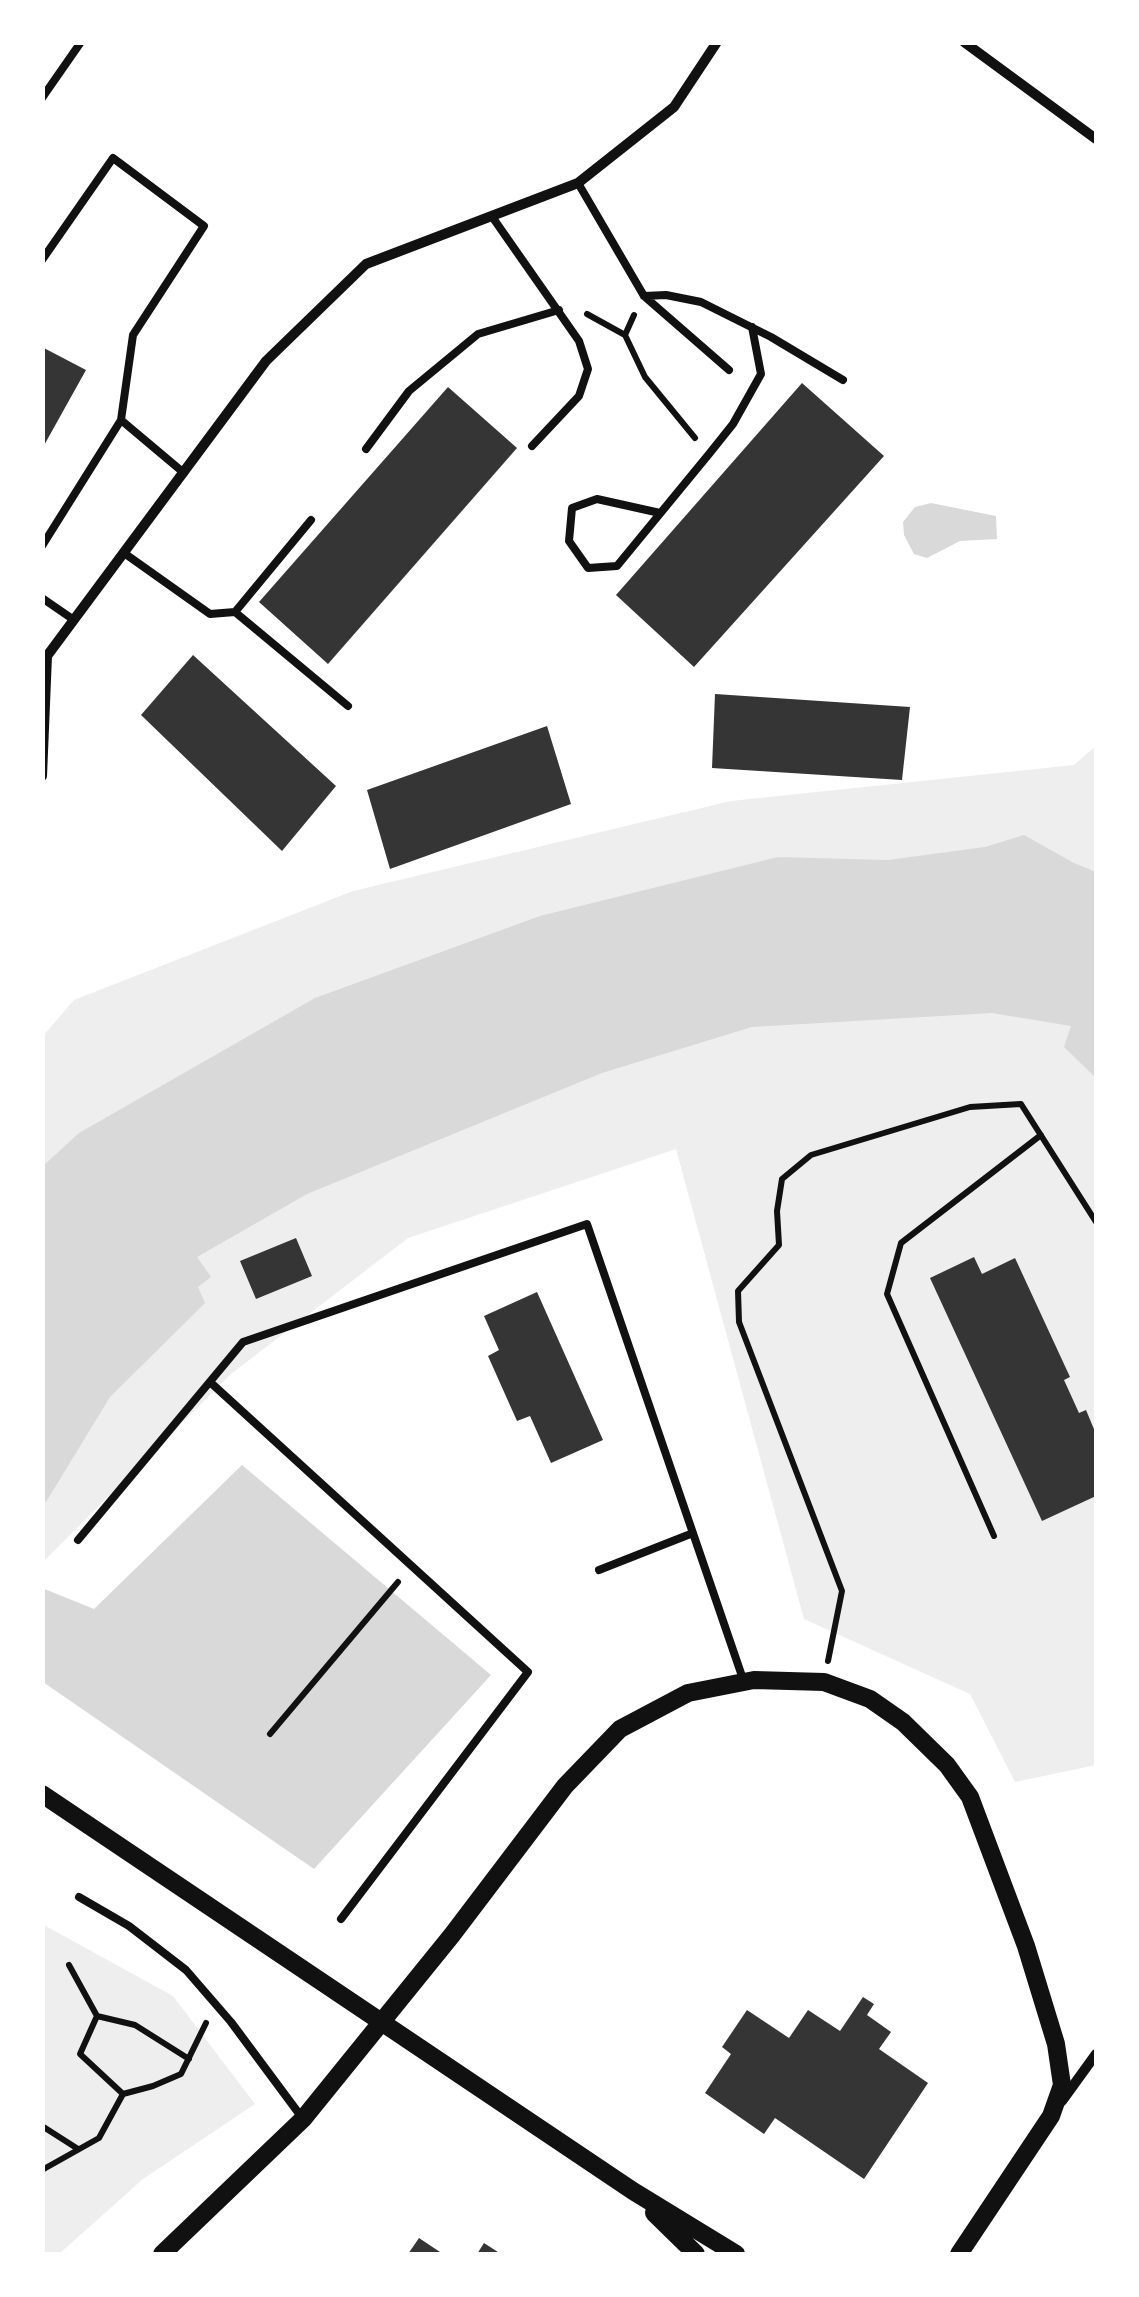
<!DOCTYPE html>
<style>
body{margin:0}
#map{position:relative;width:1139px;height:2297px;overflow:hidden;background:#fff;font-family:"Alegreya Sans",sans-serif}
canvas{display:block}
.frame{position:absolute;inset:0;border:45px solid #fff;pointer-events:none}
</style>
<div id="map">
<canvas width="1139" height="2297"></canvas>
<div class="frame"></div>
</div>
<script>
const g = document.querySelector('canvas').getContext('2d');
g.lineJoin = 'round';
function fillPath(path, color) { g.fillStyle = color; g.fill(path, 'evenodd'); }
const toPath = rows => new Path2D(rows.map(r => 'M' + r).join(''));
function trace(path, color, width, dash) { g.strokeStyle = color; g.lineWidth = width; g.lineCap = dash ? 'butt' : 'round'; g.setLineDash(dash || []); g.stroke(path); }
const green = toPath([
 [1096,746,1096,1765,1015,1782,970,1694,804,1619,676,1149,408,1238,231,1374,43,1562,43,1036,74,1000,353,891,731,801,1074,765],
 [42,1924,173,1996,255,2104,143,2179,59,2254,43,2254]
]);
const water = toPath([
 [931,503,996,516,997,539,960,541,927,558,914,554,904,535,903,522,915,507],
 [1024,835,1074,863,1096,872,1096,1078,1064,1047,1071,1026,992,1013,752,1027,602,1073,307,1194,197,1257,211,1277,198,1287,205,1303,110,1397,46,1502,43,1500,43,1166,79,1133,315,998,540,916,778,857,888,860,985,847],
 [242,1465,491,1675,314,1869,43,1682,42,1588,94,1609]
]);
const building = toPath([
 [42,347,86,370,42,449],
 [802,383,884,456,694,667,616,595],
 [448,387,517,448,328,664,259,602],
 [193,655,336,786,282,851,141,715],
 [715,694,910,707,902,780,712,768],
 [547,726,571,804,390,869,367,790],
 [296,1238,312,1276,256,1299,240,1261],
 [974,1257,982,1274,1015,1258,1070,1377,1064,1380,1079,1413,1086,1410,1096,1434,1096,1496,1042,1521,930,1278],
 [537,1292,603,1440,551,1463,530,1416,517,1421,488,1356,499,1350,484,1316],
 [863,1997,874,2004,867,2015,891,2032,879,2049,928,2083,864,2179,775,2118,764,2134,705,2093,731,2054,722,2047,747,2010,789,2038,808,2010,840,2031],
 [419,2238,443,2254,408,2254],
 [484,2243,501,2254,477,2254]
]);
const path = toPath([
 [587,314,625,335],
 [634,315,625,335,645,377,695,438],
 [994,1536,887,1294,901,1243,1041,1135],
 [828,1661,842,1591,739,1322,738,1291,779,1245,777,1211,782,1179,811,1155,970,1107,1021,1104,1096,1222],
 [270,1734,398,1582],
 [69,1965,97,2016,80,2054,123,2094],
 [97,2016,135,2025,189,2059],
 [42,2126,78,2149],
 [42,2170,99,2138,123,2094,153,2086,181,2074,206,2023]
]);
const service = toPath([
 [42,98,81,42],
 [578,183,644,296,729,370],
 [493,218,579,341,588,369,579,396,532,446],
 [42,260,113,158,204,226,133,335,121,420,184,473],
 [644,296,666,295,701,302,771,337,843,380],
 [366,449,409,391,478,334,559,310],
 [660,513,597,499,572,508,569,541,588,568,617,566,709,454,733,424,761,374,752,327],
 [42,546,121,420],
 [124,553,210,614,235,612,348,706],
 [42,598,74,620],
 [235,612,311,520],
 [210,1382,528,1672,341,1919],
 [78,1540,243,1342,587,1224,744,1682],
 [599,1570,693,1533],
 [79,1897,129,1926,186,1970,231,2022,303,2119]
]);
const minor = toPath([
 [964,42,1096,139],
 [42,776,47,656,266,361,366,264,578,183,674,107,717,42],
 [1062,2101,1096,2054]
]);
const tertiary = toPath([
 [42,1794,633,2191,736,2254],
 [654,2213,696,2254],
 [162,2254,303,2119,452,1935,565,1786,620,1729,688,1693,754,1680,824,1682,870,1699,903,1722,947,1765,970,1797,1026,1946,1056,2044,1062,2085,1051,2116,959,2254]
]);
fillPath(green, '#eee');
fillPath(water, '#d9d9d9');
fillPath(building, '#353535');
trace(path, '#111', 6);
trace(service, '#111', 8);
trace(minor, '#111', 10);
trace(tertiary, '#111', 18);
</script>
